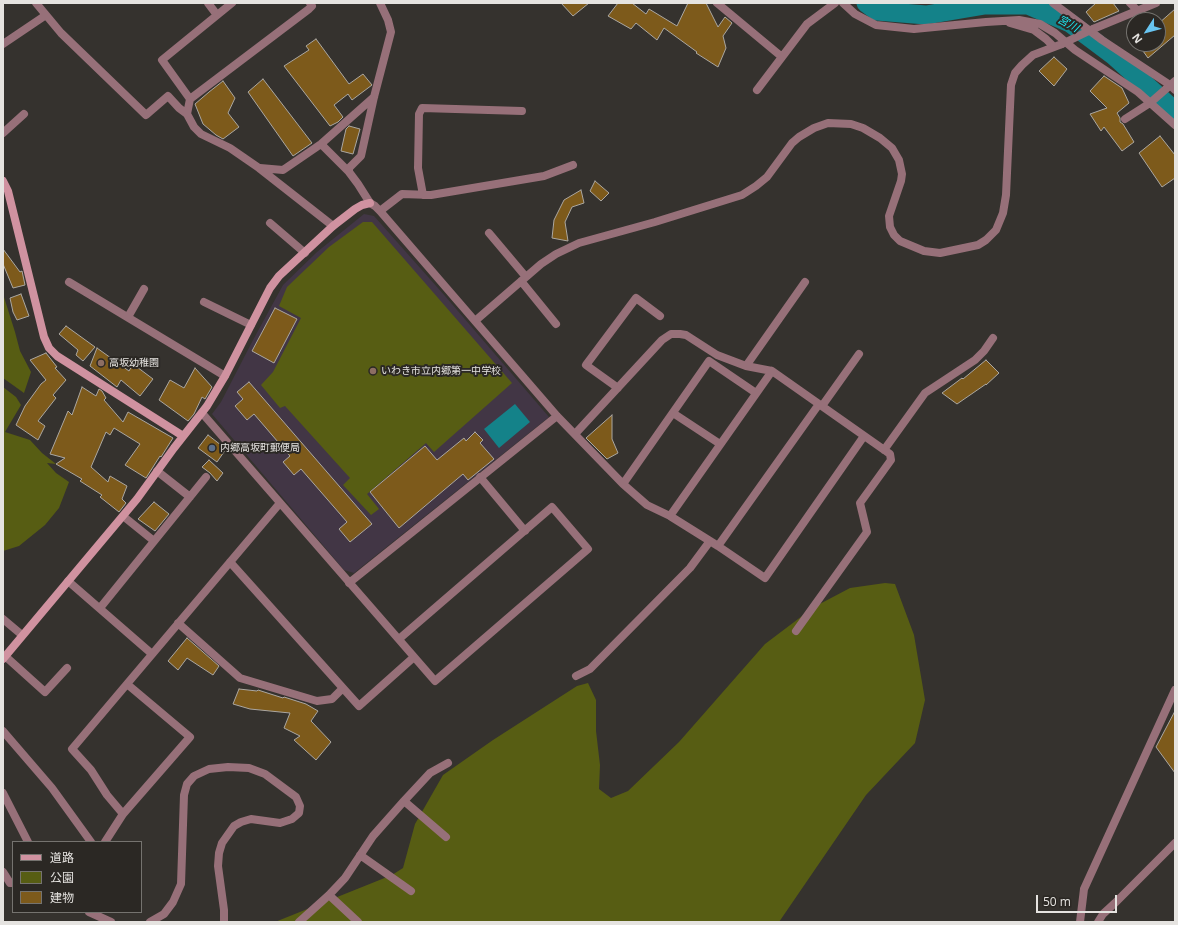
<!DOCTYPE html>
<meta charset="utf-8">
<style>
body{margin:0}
#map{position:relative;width:1178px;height:925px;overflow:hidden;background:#35322e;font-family:"Open Sans","Noto Sans JP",sans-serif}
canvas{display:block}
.frame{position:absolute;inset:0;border:4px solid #e5e3e0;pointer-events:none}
.legend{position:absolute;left:12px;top:841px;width:130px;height:72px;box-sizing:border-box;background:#2b2824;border:1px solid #75736f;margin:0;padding:5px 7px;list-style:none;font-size:12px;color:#e5e3e0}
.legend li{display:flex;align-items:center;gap:8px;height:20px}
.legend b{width:20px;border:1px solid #75736f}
.north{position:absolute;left:1126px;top:12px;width:40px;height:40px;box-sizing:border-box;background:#2b2824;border:1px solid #75736f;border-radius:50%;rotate:234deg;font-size:11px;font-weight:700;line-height:16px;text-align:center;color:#e5e3e0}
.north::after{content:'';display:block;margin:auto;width:14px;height:18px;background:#68c4f0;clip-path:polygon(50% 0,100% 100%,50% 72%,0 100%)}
.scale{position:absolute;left:1036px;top:895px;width:81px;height:18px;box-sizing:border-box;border:2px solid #e5e3e0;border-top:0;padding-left:5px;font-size:12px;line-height:14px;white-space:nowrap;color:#e5e3e0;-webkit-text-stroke:3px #2b2824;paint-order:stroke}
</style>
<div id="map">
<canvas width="1178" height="925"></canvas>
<div class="frame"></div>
<ul class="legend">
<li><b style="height:5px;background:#d092a0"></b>道路</li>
<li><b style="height:11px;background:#575d13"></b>公園</li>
<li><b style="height:11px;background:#7d5a1b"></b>建物</li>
</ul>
<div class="north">N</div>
<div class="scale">50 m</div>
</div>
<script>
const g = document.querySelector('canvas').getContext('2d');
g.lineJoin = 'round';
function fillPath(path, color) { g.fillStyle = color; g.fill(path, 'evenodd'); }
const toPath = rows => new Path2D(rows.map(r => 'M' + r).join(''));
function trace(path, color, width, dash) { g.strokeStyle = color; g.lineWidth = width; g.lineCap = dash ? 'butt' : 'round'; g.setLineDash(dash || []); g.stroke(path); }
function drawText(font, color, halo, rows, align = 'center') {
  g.font = font + ' "Open Sans","Noto Sans JP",sans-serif'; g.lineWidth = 4; g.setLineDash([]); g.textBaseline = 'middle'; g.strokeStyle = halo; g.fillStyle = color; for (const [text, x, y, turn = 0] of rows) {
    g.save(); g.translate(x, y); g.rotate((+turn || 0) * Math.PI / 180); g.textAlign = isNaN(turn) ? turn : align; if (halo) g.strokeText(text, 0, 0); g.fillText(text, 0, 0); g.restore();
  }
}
const education = toPath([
 [364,214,374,216,445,296,549,417,354,573,344,570,212,414,221,402,253,340,283,285,317,252]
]);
const green = toPath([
 [363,222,372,222,512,383,434,452,426,443,367,494,379,509,371,515,343,485,350,478,285,406,280,408,261,385,273,372,301,318,279,306,287,287,329,247],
 [3,294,15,332,20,351,31,372,24,393,3,378],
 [3,387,16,397,21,405,5,432,30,440,42,453,56,464,47,463,56,473,69,482,59,508,45,525,19,546,3,551],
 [885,583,895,584,914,635,925,700,915,743,866,795,779,922,275,922,392,875,403,868,415,824,443,775,493,740,577,686,588,683,596,700,596,731,600,765,599,789,611,798,628,791,679,742,765,644,814,607,850,588]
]);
const water = toPath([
 [515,404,530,422,499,448,484,429]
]);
const river = toPath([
 [866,3,877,11,926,15,985,5,1028,5,1070,23,1114,56,1175,111]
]);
const building = toPath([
 [561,3,589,3,573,16,561,3],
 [618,3,632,3,646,14,649,9,677,26,688,3,706,3,718,27,725,17,732,23,723,36,726,48,718,67,696,53,697,52,664,28,657,40,636,23,631,29,608,16,618,3],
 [1096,3,1113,3,1119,11,1094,22,1086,12,1096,3],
 [1175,9,1175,35,1148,58,1138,44,1158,44,1158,24,1175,9],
 [316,39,349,84,363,74,372,85,352,100,348,94,334,105,343,117,338,122,330,126,284,66,309,50,306,46,316,39],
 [1054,57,1067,69,1054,86,1039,71,1054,57],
 [1104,76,1122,88,1129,103,1117,113,1120,118,1120,122,1123,124,1134,142,1122,151,1104,127,1101,131,1090,114,1107,108,1090,91,1104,76],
 [263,79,312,143,293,156,248,92,263,79],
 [223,81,235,98,228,113,239,127,223,139,216,135,203,124,195,104,209,92,223,81],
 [349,126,360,129,353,154,341,151,346,129,349,126],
 [1160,136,1175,155,1175,178,1162,187,1139,153,1160,136],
 [595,181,609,193,601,201,590,191,595,181],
 [581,190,584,203,572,207,565,222,568,241,552,238,554,220,564,200,581,190],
 [3,249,20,272,22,271,25,285,13,288,3,264,3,249],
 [21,294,29,316,17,320,13,312,10,298,21,294],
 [275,308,297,319,274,363,252,351,275,308],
 [66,326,95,347,83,361,76,355,78,350,59,334,66,326],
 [97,348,129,371,133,364,153,379,140,396,121,380,117,387,90,366,97,348],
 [46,353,57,367,55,368,66,380,53,395,56,398,38,421,45,426,38,440,16,425,25,406,41,384,46,380,30,360,46,353],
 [986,360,999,373,986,385,986,384,957,404,942,393,962,378,963,379,986,360],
 [195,368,212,387,205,399,202,397,194,414,188,421,159,400,170,380,184,388,195,368],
 [249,382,372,524,350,542,339,529,347,522,301,469,294,475,283,462,290,456,254,414,247,420,235,406,243,399,237,392,249,382],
 [82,387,96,396,99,389,102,391,106,398,104,400,123,422,128,412,173,438,161,457,160,456,146,478,125,465,140,444,114,428,110,435,106,432,91,467,108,482,110,476,127,486,122,499,126,503,119,512,100,497,102,495,80,481,82,479,56,464,65,458,50,454,68,411,72,415,82,387],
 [612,415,612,439,618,453,607,459,586,438,612,415],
 [475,432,483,440,480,443,494,459,468,480,463,474,399,528,370,492,425,446,437,460,464,438,466,441,475,432],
 [208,435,226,449,217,462,198,448,208,435],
 [209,460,223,473,217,481,210,473,202,467,209,460],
 [154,502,169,514,155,531,138,519,154,502],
 [187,638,219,666,213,675,187,658,178,670,168,661,187,638],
 [239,689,257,691,258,690,283,698,284,697,306,704,318,711,311,721,331,742,316,760,294,740,300,736,284,728,290,713,250,709,233,704,239,689],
 [1175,711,1175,773,1156,747,1175,711]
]);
const street = toPath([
 [36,3,61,33,146,115,168,96,179,108,187,114],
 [208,3,217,15],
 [310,3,312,6,309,9,190,99,187,114,194,127,201,134,230,148,259,168,333,226],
 [380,3,388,20,391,32,374,97,361,156,349,168,349,172,358,184,370,203,375,206,380,211,557,416,623,484,647,505,670,516,710,541],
 [717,3,782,57],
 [843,3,855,14,876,25,914,29,986,22,1019,20,1040,24,1055,33,1075,50,1138,92,1175,125],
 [1053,3,1102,40,1170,85,1175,90],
 [1130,3,1138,11],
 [1010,23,1034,30,1046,39,1054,47],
 [1093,29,1156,3],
 [3,44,46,15],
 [757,90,807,24,835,3],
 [190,99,162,60,232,3],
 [1125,119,1150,103,1175,81],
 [3,133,24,114],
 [321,144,349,172],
 [260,168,283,170,321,144,374,97],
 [423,195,418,168,419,114,422,108,522,111],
 [380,211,402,194,431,195,544,176,573,165],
 [270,223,305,253],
 [489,233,526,277],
 [521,281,556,324],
 [69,282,225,376],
 [204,302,251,325],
 [128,317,144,289],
 [475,321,541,264,556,254,579,243,655,222,742,195,756,186,767,177,792,143,799,137,814,128,828,123,851,124,863,128,880,138,892,148,899,160,902,174,901,181,889,216,890,227,894,235,900,241,924,251,940,253,978,245,986,240,996,230,1003,213,1006,195,1011,85,1015,73,1022,65,1033,55,1062,44],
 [746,366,772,371,890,454,891,460,860,503,867,532,796,631],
 [618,388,586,365,636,298,660,316],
 [822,406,859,354],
 [202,413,435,681,588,549,552,507,399,639],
 [673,413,720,444],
 [575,434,662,340,671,334,680,334,686,335,717,355,746,366,805,282],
 [884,450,925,393,975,360,984,351,993,338],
 [157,471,190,497],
 [480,477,525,531],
 [623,484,709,361,756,393],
 [123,516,154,541],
 [670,516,772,371],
 [718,546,765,578,864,436],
 [230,562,359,706,414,657],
 [68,581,152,654],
 [349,583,557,416],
 [100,608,206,477],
 [3,619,22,635],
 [178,623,240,678,317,701,332,699,343,688],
 [5,656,45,692,67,668],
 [576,676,590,669,690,568,710,541,718,546,819,404],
 [3,731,52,788,91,842],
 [3,793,28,842],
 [123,814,107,795,91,770,72,749,280,503],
 [446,837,404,801,430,773,448,763],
 [105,842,123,814,190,737,127,684],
 [360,855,411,891],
 [3,872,10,883,13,883],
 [329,895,358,922],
 [89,912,111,922],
 [150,922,164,914,173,902,181,884,184,795,187,784,194,776,209,769,228,767,249,768,265,774,296,797,300,806,299,813,292,819,280,823,251,819,241,822,234,826,222,843,219,853,218,866,224,910,224,922],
 [299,922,329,895,345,878,373,836,404,801],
 [1080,922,1084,889,1175,690],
 [1098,922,1103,914,1115,903,1175,843]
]);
const secondary = toPath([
 [3,181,8,191,44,337,49,348,57,356,183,436],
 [3,659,137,499,174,448,207,406,225,376,270,288,279,276,333,226,355,209,362,205,370,203]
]);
const streetBridge = toPath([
 [1062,44,1093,29]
]);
const markers = [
 [101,363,4,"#8d6e63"],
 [373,371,4,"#8d6e63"],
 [212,448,4,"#5c6f8a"]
];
const poiNames = [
 ["高坂幼稚園",109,363],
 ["いわき市立内郷第一中学校",381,371],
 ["内郷高坂町郵便局",220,448]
];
const waterNames = [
 ["宮川",1068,24,29]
];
fillPath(education, '#423645');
fillPath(green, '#575d13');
fillPath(water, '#148289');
trace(river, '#148289', 19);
fillPath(building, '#7d5a1b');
trace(building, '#aba7a1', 1);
trace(street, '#977079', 8);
trace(secondary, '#d092a0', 8);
trace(streetBridge, '#977079', 8);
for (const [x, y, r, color] of markers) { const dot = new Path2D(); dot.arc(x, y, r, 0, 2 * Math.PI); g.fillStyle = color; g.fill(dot); trace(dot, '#2b2824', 1.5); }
drawText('10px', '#e5e3e0', '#2b2824', poiNames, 'left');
drawText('italic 11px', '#1cebf7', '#2b2824', waterNames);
</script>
